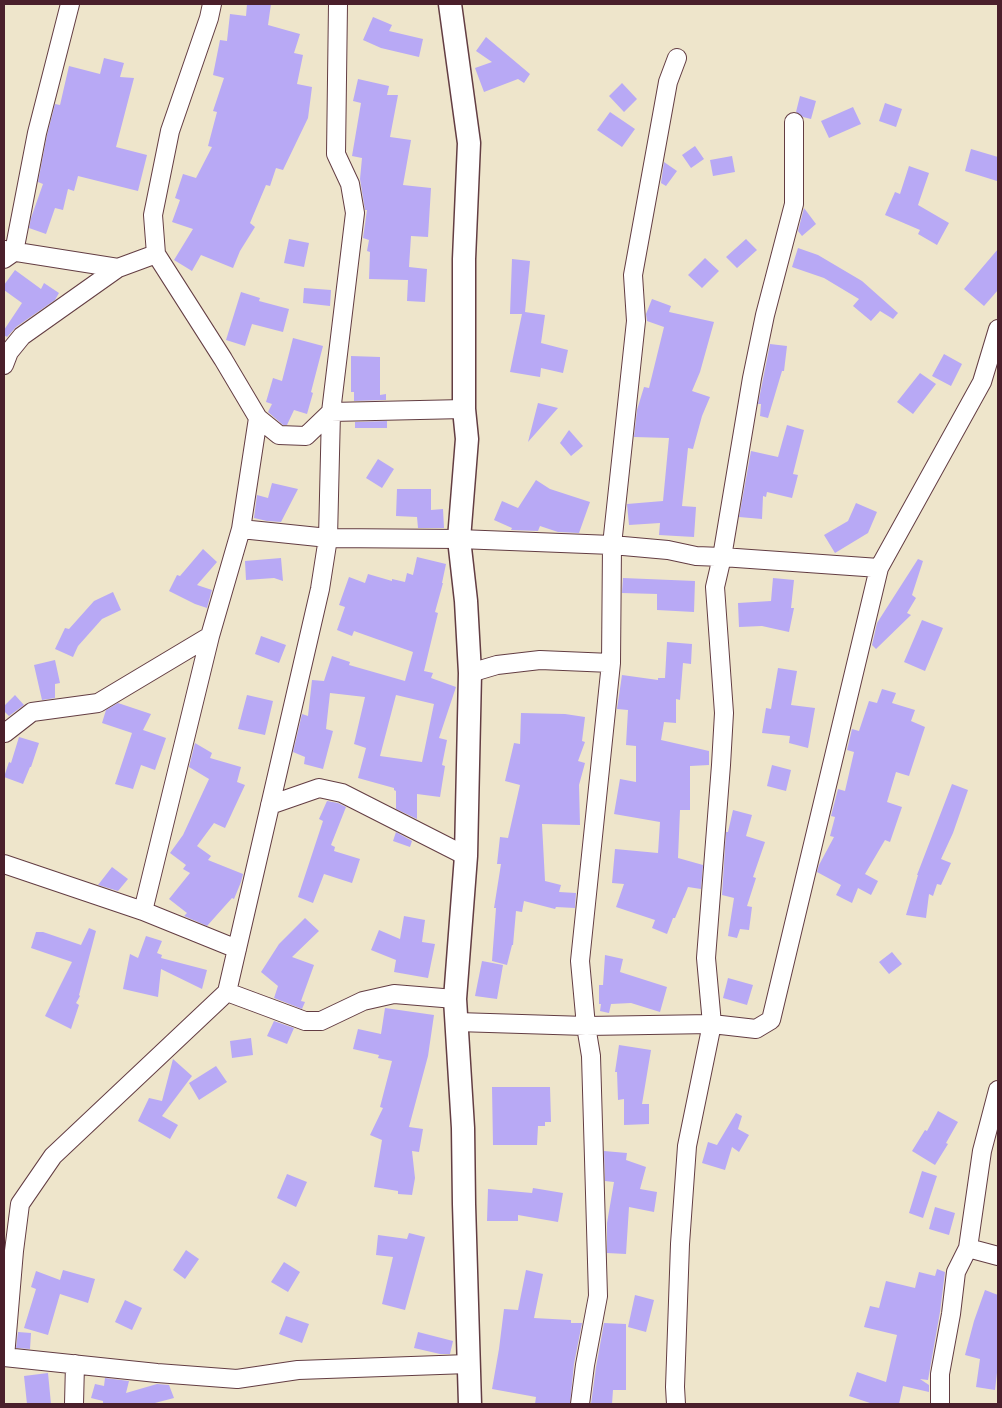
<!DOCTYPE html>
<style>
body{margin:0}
#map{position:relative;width:1002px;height:1408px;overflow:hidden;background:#eee5cb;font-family:"Libre Caslon Text",serif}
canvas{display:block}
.frame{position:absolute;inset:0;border:5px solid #4a1f2b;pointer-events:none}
</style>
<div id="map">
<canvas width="1002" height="1408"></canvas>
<div class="frame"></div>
</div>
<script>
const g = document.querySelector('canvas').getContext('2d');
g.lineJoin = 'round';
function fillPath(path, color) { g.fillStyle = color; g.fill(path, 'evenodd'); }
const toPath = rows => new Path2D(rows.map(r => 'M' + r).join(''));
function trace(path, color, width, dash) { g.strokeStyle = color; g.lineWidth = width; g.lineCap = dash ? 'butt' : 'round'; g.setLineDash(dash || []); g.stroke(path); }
const building = toPath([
 [247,4,271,4,268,25,300,34,294,53,303,55,297,84,312,87,308,118,283,170,276,168,270,186,266,185,250,223,255,227,240,251,233,268,201,255,192,271,174,260,193,229,172,222,180,200,175,198,183,174,196,178,212,147,208,146,217,112,213,111,224,78,213,75,220,40,227,41,230,14,246,16],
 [373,17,392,25,389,31,423,39,419,57,381,48,363,40],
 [486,37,530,74,524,83,518,79,484,92,475,68,492,62,476,51],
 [104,58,124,63,120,77,134,78,116,147,147,155,138,191,78,176,74,191,68,189,63,210,55,208,46,234,29,228,31,218,43,184,38,182,47,135,55,104,60,105,69,66,100,74],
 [358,79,389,86,387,95,398,95,390,137,411,140,403,185,431,188,428,237,411,236,409,267,427,269,425,302,407,301,408,280,369,279,370,252,367,251,369,240,363,238,367,210,365,210,360,179,362,158,352,156,361,103,353,101],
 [622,83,637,99,624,112,609,96],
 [800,96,816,101,811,119,803,117,796,112],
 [885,103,902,109,896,127,879,121],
 [853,107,861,124,829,138,821,121],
 [610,112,635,129,622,147,597,130],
 [695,146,704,159,691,168,682,155],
 [971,149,998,157,997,181,965,171],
 [732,156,735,172,713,176,710,160],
 [664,162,677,171,666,186,661,183],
 [909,166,929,173,918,205,949,223,937,245,918,234,920,230,885,215,895,192,900,194],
 [804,208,816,224,802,236,798,231],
 [289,239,309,243,304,267,284,263],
 [746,239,757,250,737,268,726,257],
 [798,248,818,255,862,281,898,313,893,319,880,311,871,321,853,306,859,299,824,278,792,267],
 [998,249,998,290,984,306,964,289],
 [705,258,719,271,702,288,688,275],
 [512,259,530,261,525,312,545,315,541,343,568,350,563,373,541,368,540,377,510,372,522,314,510,314],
 [15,270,41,289,44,283,59,293,55,300,16,327,7,337,4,335,4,330,22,303,4,290,4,285],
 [304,288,331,290,330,306,303,303],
 [241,292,260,298,259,301,289,309,283,332,252,324,245,346,226,340],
 [652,299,671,306,669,312,714,322,700,372,692,391,710,397,702,416,693,449,688,448,682,506,696,507,694,537,659,535,660,523,629,525,627,504,663,501,669,438,634,437,637,410,644,387,649,388,664,327,647,321,646,314],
 [293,338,323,346,311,392,313,393,307,414,294,410,287,425,283,425,268,412,272,404,266,402,273,378,282,381],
 [770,344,787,346,784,371,782,371,768,418,760,416,761,404,758,404],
 [944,354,962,364,951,386,932,376],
 [351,356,380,357,380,395,386,394,386,400,354,401,354,392,351,392],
 [920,373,936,384,913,414,897,402],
 [538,403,558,408,528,442],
 [387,421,387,428,355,428,355,422],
 [787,425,804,430,793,474,798,475,792,498,767,492,766,497,763,496,762,519,739,517,751,451,778,457],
 [569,430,583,446,571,456,560,443],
 [378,459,394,469,382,488,366,478],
 [536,480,550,489,590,502,579,533,558,532,540,526,538,531,511,530,512,528,494,520,502,501,518,508],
 [272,483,298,489,281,522,267,521,254,518,257,495,268,498],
 [397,489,431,489,431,510,443,509,444,528,418,528,417,517,396,516],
 [856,503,877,512,868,533,835,553,824,535,848,521],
 [203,549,217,562,197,585,212,590,207,608,195,604,169,591,177,575,180,576],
 [417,557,446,564,442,583,443,583,435,612,438,613,424,671,433,673,431,678,456,687,439,738,447,740,442,765,445,766,440,797,417,794,417,819,396,809,396,791,394,790,394,788,358,778,366,748,354,744,365,697,330,693,326,729,333,731,323,769,304,764,305,757,293,752,302,714,308,716,312,680,324,681,332,656,350,662,349,665,405,681,413,652,354,631,352,636,337,630,345,607,339,605,349,577,365,583,368,574,392,581,392,579,405,582,407,573,413,575],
 [396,695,434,704,422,762,380,756],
 [281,558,283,581,274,578,246,580,245,561],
 [918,559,923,561,912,595,916,598,907,613,911,615,876,649,872,645,877,623],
 [623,578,695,581,694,612,657,610,657,594,622,593],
 [773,578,794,580,791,608,794,608,789,632,762,626,739,627,738,603,771,601],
 [113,592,121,610,102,619,78,646,73,657,55,649,65,628,69,629,94,601],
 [922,620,943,628,925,671,904,662],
 [261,636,286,645,279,663,255,654],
 [667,642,692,644,691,664,683,663,680,700,676,699,676,723,664,722,661,740,709,751,709,765,690,766,690,810,680,810,678,858,703,865,701,889,688,887,675,918,673,918,667,934,652,928,655,920,616,907,624,884,612,883,615,849,658,853,660,822,614,814,620,779,636,782,636,746,626,745,628,710,617,709,622,675,658,680,658,678,665,678],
 [55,660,60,683,55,684,55,698,42,700,34,665],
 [778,668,797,671,791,705,815,708,808,748,789,743,790,736,762,733,766,708,771,709],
 [882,689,896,693,892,703,915,710,911,721,925,727,909,776,896,772,887,802,902,807,890,842,885,840,865,874,878,881,871,895,858,888,852,903,836,895,841,885,817,872,819,865,834,837,830,836,835,817,831,816,838,789,845,791,854,752,847,750,852,729,859,731,869,701,877,703],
 [15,695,24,705,9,716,4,711,4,706],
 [247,695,273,701,265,735,238,729],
 [118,703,151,714,143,730,166,738,155,770,141,765,133,789,115,784,132,733,102,723,106,710],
 [521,713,565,714,585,717,582,741,585,742,578,761,585,763,579,785,580,825,542,824,545,881,561,885,559,892,576,893,575,908,556,907,555,909,524,901,522,912,516,911,513,945,512,945,507,965,492,961,496,908,494,908,501,864,497,864,500,837,508,838,520,785,505,781,514,743,520,744],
 [19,737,39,743,31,767,30,767,23,784,4,777,9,762,11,763],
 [195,743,212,753,210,758,241,767,237,782,245,785,225,828,214,823,197,846,211,856,208,860,243,874,241,882,234,899,232,898,207,926,184,916,187,913,169,899,190,873,183,869,186,865,170,853,183,835,209,779,189,767],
 [772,765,791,770,786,791,767,786],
 [952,784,968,790,953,833,941,859,951,863,941,885,937,884,933,896,929,894,926,918,906,915,918,875,917,875],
 [327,801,338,803,346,807,331,845,335,847,334,851,360,859,352,883,324,874,313,903,298,897,323,821,319,819],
 [733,810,752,815,746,836,765,842,753,877,756,878,747,906,752,907,749,930,740,929,737,938,728,936,734,898,722,895,726,832,728,832],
 [396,832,412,841,410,847,393,841],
 [112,867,128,879,118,891,98,885],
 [404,916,425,920,422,942,435,944,428,978,394,972,396,960,371,950,379,930,400,939],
 [305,918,319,931,292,957,314,965,301,1001,305,1002,302,1009,274,998,278,986,261,972,279,944],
 [89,928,96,931,79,995,80,996,76,1003,79,1005,71,1029,45,1016,72,962,31,948,36,932,43,932,81,945],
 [146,936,162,941,157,953,162,955,161,958,207,970,202,989,161,969,158,997,123,989,130,954,138,958],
 [892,952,902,964,889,974,879,962],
 [605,955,623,959,620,972,667,987,660,1012,631,1003,611,1004,609,1013,600,1011,601,1004,599,1004,599,985,603,985],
 [482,961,503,965,497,999,475,996],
 [728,978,753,985,747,1005,723,998],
 [385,1008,434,1015,428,1056,409,1127,423,1129,419,1152,412,1151,415,1178,412,1195,398,1194,398,1191,374,1187,382,1140,370,1135,383,1108,380,1107,392,1061,378,1058,379,1055,353,1049,358,1029,381,1034],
 [274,1021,294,1028,287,1044,267,1036],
 [251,1038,253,1055,232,1058,230,1041],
 [619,1045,651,1050,642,1104,649,1104,649,1124,624,1125,624,1099,618,1100,617,1072,615,1072],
 [173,1059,192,1076,162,1116,178,1125,170,1139,138,1121,149,1098,162,1101],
 [216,1066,227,1082,199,1100,189,1083],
 [492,1087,550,1087,551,1122,545,1122,545,1126,538,1126,537,1145,493,1145],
 [938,1111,958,1122,946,1143,948,1144,935,1165,912,1151,925,1130,927,1131],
 [736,1113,742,1116,738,1129,749,1135,739,1152,732,1147,725,1170,702,1163,708,1142,717,1145],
 [604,1151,627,1153,626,1160,646,1167,640,1189,657,1192,654,1212,629,1207,626,1254,607,1253,607,1223,614,1182,605,1181],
 [922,1171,937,1176,923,1218,909,1213],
 [287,1174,307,1182,296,1207,277,1198],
 [533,1188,563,1193,558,1222,518,1215,518,1221,487,1221,488,1189,532,1193],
 [935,1207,955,1213,949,1235,929,1229],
 [409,1233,425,1237,405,1310,382,1304,393,1257,376,1255,378,1235,407,1239],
 [186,1250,199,1259,185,1279,173,1270],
 [284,1262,300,1272,288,1292,271,1282],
 [937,1269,945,1272,940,1312,928,1380,920,1379,929,1385,929,1392,903,1386,899,1404,873,1404,849,1396,857,1372,886,1382,897,1335,864,1327,870,1306,879,1308,886,1281,915,1288,919,1272,935,1276],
 [63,1270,95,1279,88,1303,60,1294,48,1335,24,1328,36,1289,31,1287,36,1271,60,1280],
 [526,1270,543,1274,534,1318,571,1320,571,1323,582,1323,574,1364,570,1404,535,1404,536,1397,492,1389,499,1349,504,1309,518,1310],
 [985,1290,998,1295,998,1364,995,1390,976,1387,980,1359,965,1355,974,1321],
 [635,1295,654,1300,646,1332,628,1327],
 [125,1300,142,1308,132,1330,115,1322],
 [286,1316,309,1324,302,1343,279,1334],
 [604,1323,626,1324,626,1390,613,1390,612,1404,591,1404,596,1367],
 [18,1332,31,1333,30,1349,16,1348],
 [418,1332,453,1341,450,1354,440,1354,414,1348],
 [48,1373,51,1404,27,1404,24,1376],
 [105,1378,129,1381,126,1393,157,1384,169,1385,174,1398,151,1404,103,1404,103,1401,91,1398,95,1384,104,1386]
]);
const minor = toPath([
 [212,4,209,18,170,131,153,215,156,254,223,359,258,418,279,435,306,436,331,412,464,409],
 [794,122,794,204,765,315,752,378,722,557,879,568],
 [4,250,118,268],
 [4,259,14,252,37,133,70,4],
 [4,365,9,352,22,336,118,268,156,254],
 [241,529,328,538,459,539,612,545,668,550,696,556,722,557,715,587,724,713,721,765,706,958,712,1024,687,1146,680,1244,675,1387,676,1404],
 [470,673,497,665,540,660,611,663],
 [4,733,5,733,32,712,98,703,210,636],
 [270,805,319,788,342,793,466,856],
 [4,864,143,911,237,949],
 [143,911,210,636,241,529,258,418],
 [227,992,320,589,328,538,331,412,355,213,350,184,336,154,338,4],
 [457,1022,586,1026,712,1024,756,1029,771,1020,879,568,982,382,998,329],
 [968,1248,998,1256],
 [4,1357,157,1373,237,1379,298,1370,468,1364],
 [5,1357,14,1251,20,1204,53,1156,227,992,305,1021,321,1021,363,1001,394,994,455,999],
 [74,1404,75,1364],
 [580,1404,585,1365,598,1296,591,1056,586,1026,580,961,611,663,612,545,636,321,633,275,668,82,677,58],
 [940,1404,940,1374,951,1314,956,1272,968,1248,982,1151,998,1090]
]);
const tertiary = toPath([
 [450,4,469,143,464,259,464,409,467,439,459,539,466,601,470,673,466,856,455,999,463,1128,464,1204,470,1404]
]);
fillPath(building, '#b8a9f5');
trace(minor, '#633d43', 20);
trace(tertiary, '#633d43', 25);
trace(minor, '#fff', 18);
trace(tertiary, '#fff', 22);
</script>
